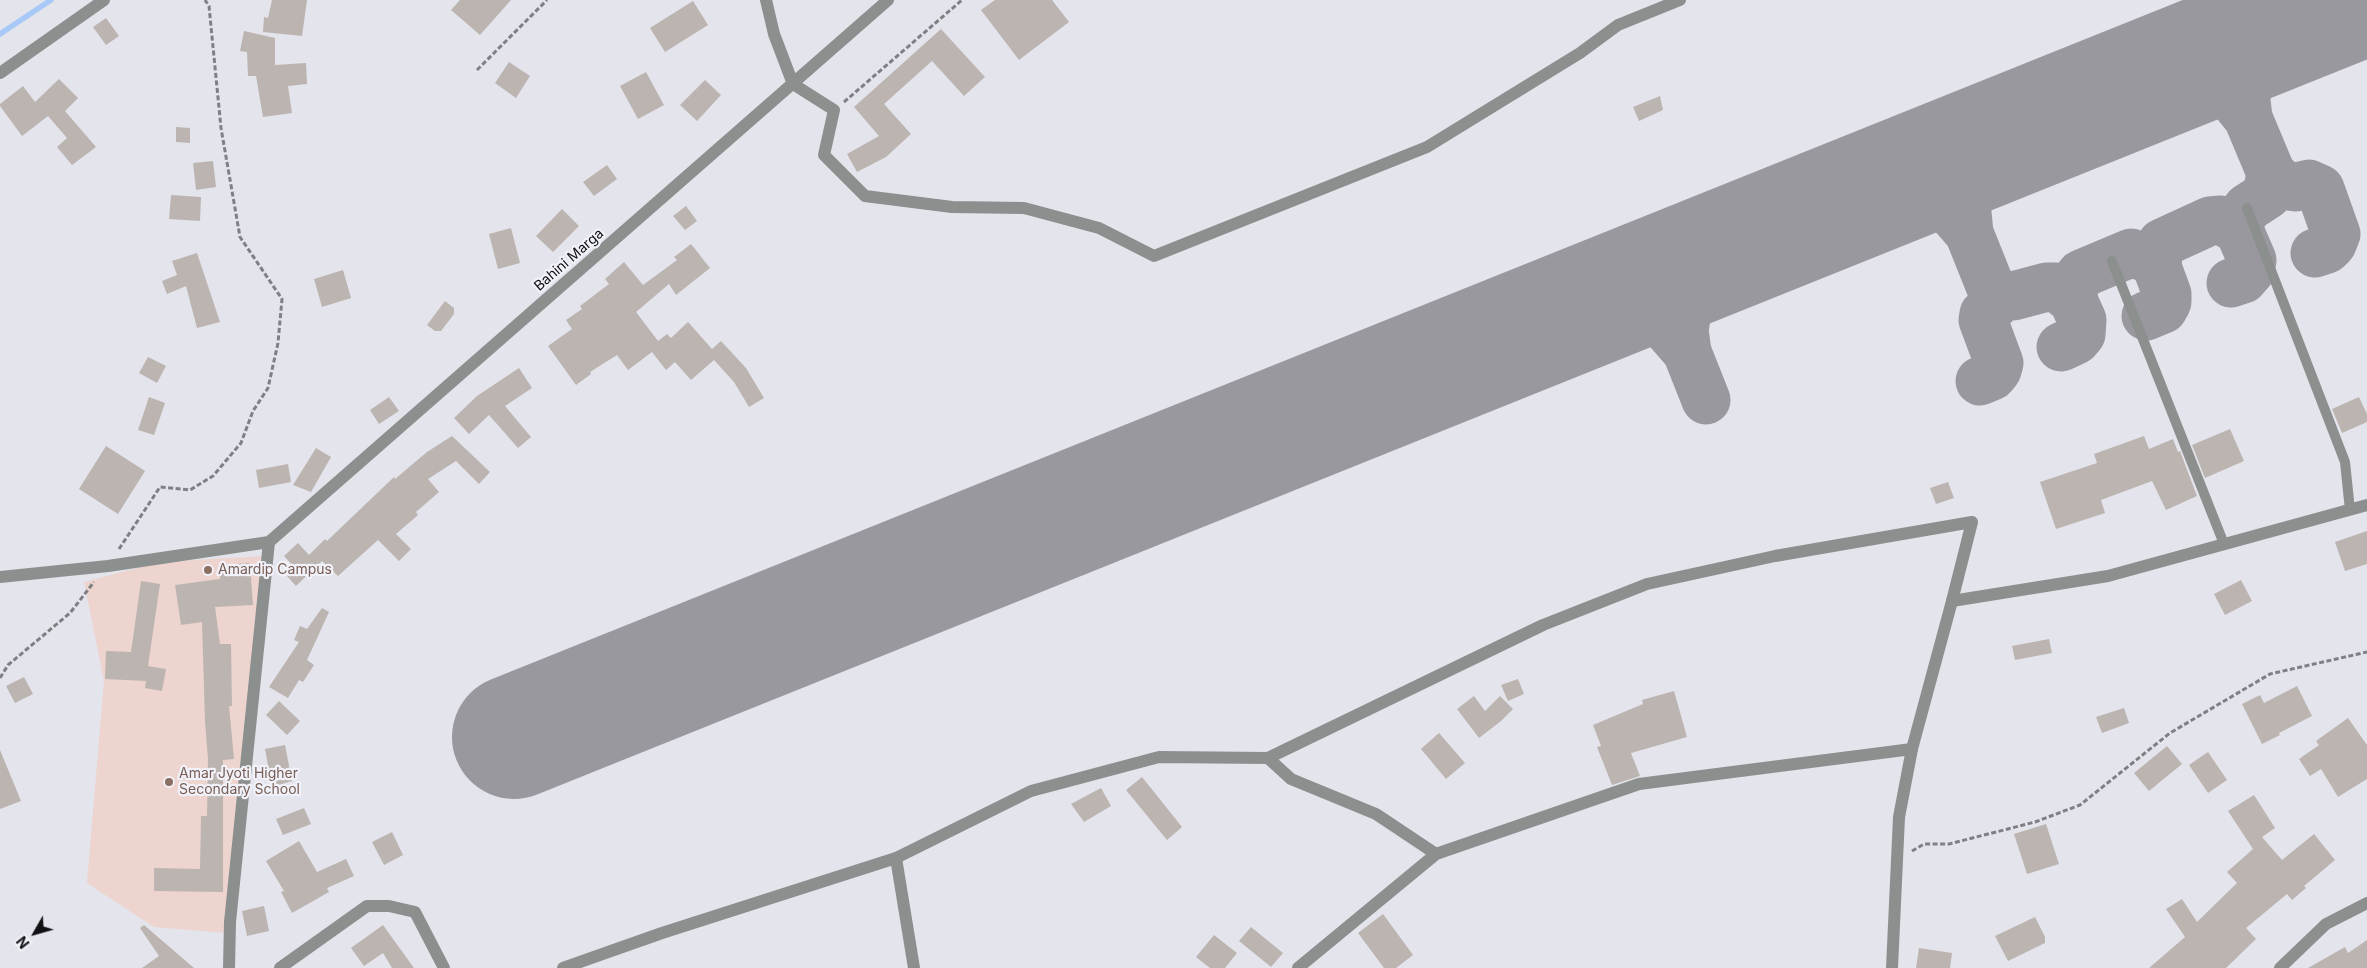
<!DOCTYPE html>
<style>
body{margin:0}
#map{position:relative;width:2367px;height:968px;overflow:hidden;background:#e3e4ec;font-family:Inter,sans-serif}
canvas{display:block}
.north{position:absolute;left:10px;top:908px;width:50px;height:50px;-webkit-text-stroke:4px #f1f1f9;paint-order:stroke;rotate:232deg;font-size:14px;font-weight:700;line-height:20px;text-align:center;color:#111113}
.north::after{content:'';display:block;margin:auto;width:18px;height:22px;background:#111113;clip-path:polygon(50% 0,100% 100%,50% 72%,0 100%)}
</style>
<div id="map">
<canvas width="2367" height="968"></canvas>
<div class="north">N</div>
</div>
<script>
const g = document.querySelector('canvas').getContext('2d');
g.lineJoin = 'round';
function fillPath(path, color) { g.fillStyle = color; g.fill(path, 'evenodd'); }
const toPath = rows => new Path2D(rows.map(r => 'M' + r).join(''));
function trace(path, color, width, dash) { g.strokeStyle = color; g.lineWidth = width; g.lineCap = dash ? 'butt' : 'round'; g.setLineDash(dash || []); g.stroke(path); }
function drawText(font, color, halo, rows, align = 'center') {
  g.font = font + ' Inter,sans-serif'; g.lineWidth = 4.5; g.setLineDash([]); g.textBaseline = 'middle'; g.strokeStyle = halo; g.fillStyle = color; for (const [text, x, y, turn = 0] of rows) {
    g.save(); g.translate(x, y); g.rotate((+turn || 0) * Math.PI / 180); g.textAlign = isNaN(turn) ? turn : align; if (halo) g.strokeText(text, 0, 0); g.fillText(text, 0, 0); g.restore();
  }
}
const education = toPath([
 [263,556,228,933,154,927,87,883,104,681,84,582,161,562]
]);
const stream = toPath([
 [0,34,51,0]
]);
const taxiway = toPath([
 [2160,76,2180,74,2207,80,2227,92,2248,118],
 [2271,173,2280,182,2288,186,2296,187,2309,184,2320,189,2336,234,2332,244,2327,249,2315,253],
 [1868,193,1910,194,1932,200,1949,210,1969,233],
 [2231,283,2243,279,2250,271,2252,260,2239,230,2239,222,2247,208,2267,195,2271,173,2248,118,2245,92,2250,68,2265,45,2288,24],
 [1991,287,2004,296,2013,296,2047,287,2056,287,2073,300],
 [1597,302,1649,317,1667,329,1687,352],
 [2146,316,2163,309,2167,302,2167,294,2157,267,2158,252,2162,243,2210,221,2221,220,2239,230],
 [2061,347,2076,340,2081,334,2082,320,2073,300,2074,283,2081,274,2131,253,2148,258,2157,267],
 [1980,381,1992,376,1997,370,1999,363,1983,320,1984,314,1994,305,1995,298,1969,233,1966,203,1973,176,1984,156,2009,137],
 [1706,400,1687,352,1684,330,1688,306,1701,282,1730,249]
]);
const runway = toPath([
 [514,737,2349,0]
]);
const building = toPath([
 [272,0,307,0,302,36,263,32,264,17,268,18],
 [460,0,511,0,480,35,451,10],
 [995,0,1052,0,1069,22,1019,60,981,10],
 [693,1,708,25,665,52,650,28],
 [106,18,119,36,106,45,93,27],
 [941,29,985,77,964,96,932,61,884,104,911,134,886,157,857,172,847,154,879,136,854,107],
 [244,31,275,38,275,65,306,63,307,84,288,86,292,113,263,117,256,76,248,76,247,52,240,51],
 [509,62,530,76,516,98,495,83],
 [646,72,664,105,638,119,620,86],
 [59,79,78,98,65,111,96,147,72,165,57,147,67,138,48,116,22,136,0,106,0,104,23,86,35,102],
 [705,80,721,95,697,121,680,105],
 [1660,96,1663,110,1639,121,1633,107],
 [176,127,190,128,190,143,176,142],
 [213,161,216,187,196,190,193,163],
 [607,165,617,179,594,196,583,182],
 [171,195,201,197,200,221,169,219],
 [686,206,697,221,685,230,673,216],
 [562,209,579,226,553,252,536,236],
 [511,228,520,263,498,269,489,234],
 [691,244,710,268,676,295,669,284,636,312,658,341,667,334,671,338,688,322,712,349,721,341,746,368,764,398,749,407,734,382,714,360,691,380,675,362,666,370,652,352,628,370,617,355,590,372,591,374,576,385,548,346,572,329,566,320,582,309,580,306,609,284,605,279,624,262,643,285,677,260,674,257],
 [197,253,220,322,197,328,186,286,167,294,162,281,177,275,172,261],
 [343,270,351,298,322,307,314,279],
 [445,301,454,308,454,314,441,331,435,331,427,325],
 [148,357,166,366,157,383,139,373],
 [519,368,532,388,505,406,531,437,518,448,489,415,469,434,454,418,477,396],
 [149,397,165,403,154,435,138,430],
 [389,397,399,411,379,424,370,410],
 [2359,397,2367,414,2367,422,2342,433,2332,409],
 [2230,429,2244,461,2205,478,2192,445],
 [452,436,490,472,479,484,456,461,428,479,439,492,416,512,418,515,396,534,411,549,399,561,378,540,338,576,322,561,296,586,287,576,295,568,284,556,298,543,309,555,325,539,327,541,394,477,395,479,427,452],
 [2144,436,2149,449,2173,439,2178,452,2180,451,2197,496,2166,510,2152,481,2101,500,2105,513,2056,529,2040,482,2097,463,2094,454],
 [106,446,145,471,118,514,79,489],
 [316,448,331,457,311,492,293,485],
 [288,464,291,482,259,488,256,470],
 [1948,482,1954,498,1936,504,1930,488],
 [2367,531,2367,564,2345,571,2335,542],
 [250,563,253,605,215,607,220,644,231,644,232,706,229,706,234,759,223,760,223,892,154,891,154,868,200,869,201,816,207,816,208,759,205,722,202,622,181,625,175,585,220,579,219,565],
 [2241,580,2252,601,2225,615,2214,594],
 [141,581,160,584,148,666,166,669,162,691,145,688,146,681,105,679,106,651,131,652],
 [322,608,329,612,307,660,314,665,303,682,299,680,288,698,269,687,299,642,294,640,300,626,307,629],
 [2049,639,2052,653,2015,660,2012,646],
 [24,677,33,694,15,703,6,686],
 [1518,679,1524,694,1508,701,1501,685],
 [2297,686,2312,716,2279,733,2280,735,2262,744,2242,704,2260,695,2264,703],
 [1674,691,1687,737,1631,753,1640,776,1612,785,1597,747,1601,746,1593,725,1643,704,1642,700],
 [1474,696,1485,711,1500,696,1513,709,1501,721,1479,738,1457,709],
 [279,701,300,721,287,735,266,715],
 [2124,708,2129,723,2102,733,2096,717],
 [2348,718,2367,745,2367,779,2338,797,2321,769,2310,776,2299,759,2319,745,2316,741],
 [1439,733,1465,763,1446,779,1421,749],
 [285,745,292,781,272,787,265,749],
 [2167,746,2182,764,2149,791,2134,773],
 [0,750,21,801,0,809],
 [2208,752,2227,780,2208,793,2189,765],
 [1142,777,1182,827,1167,840,1126,790],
 [1101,788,1111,806,1084,822,1071,804],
 [2254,795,2275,828,2262,837,2282,860,2314,834,2335,860,2304,886,2306,888,2292,900,2287,894,2246,928,2256,939,2226,968,2149,968,2185,937,2166,909,2182,899,2197,922,2237,883,2227,872,2253,849,2228,811],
 [304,808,311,824,283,835,276,819],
 [2046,824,2059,864,2027,874,2014,834],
 [392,832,403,855,384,865,372,842],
 [299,841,317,872,346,859,354,876,327,888,329,892,292,913,281,892,284,891,266,861],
 [264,906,269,931,247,936,242,911],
 [1383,914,1413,955,1396,968,1384,968,1358,933],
 [2035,917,2045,937,2045,943,2008,961,1995,936],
 [144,925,194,968,142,968,159,956,140,928],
 [383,925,414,968,392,968,383,953,364,966,351,948],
 [1251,927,1283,953,1271,967,1239,941],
 [1214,935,1237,953,1225,968,1210,968,1196,957],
 [2367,940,2367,968,2308,968,2345,947,2348,953],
 [1919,948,1952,953,1950,968,1916,968]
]);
const path = toPath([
 [477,70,547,0],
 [844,102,962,0],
 [119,549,160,487,190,490,213,476,241,443,253,411,268,388,278,343,282,299,240,237,221,128,209,6,205,0],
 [0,678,8,665,70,613,94,582],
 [1912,851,1924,844,1949,844,2035,822,2080,805,2170,733,2270,674,2367,652]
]);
const service = toPath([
 [2247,208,2345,462,2350,510],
 [2112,261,2224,544]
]);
const minor = toPath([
 [766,0,774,34,793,84,834,110,824,155,865,196,952,207,1024,208,1099,228,1154,256,1427,147,1580,53,1618,25,1680,0],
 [0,73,104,0],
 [1268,758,1291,779,1376,814,1436,854],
 [896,858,1031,791,1159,757,1268,758,1543,625,1647,584,1775,556,1972,522,1952,601],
 [1298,968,1436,854,1639,784,1912,749],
 [2280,968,2326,924,2367,903]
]);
const tertiary = toPath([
 [269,542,888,0],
 [0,577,108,566,269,542],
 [229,968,230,922,269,542],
 [280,968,367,906,389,906,415,912,444,968],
 [563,968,662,933,896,858,914,968],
 [1892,968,1899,817,1912,749,1952,601,2108,576,2367,505]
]);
const markers = [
 [208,570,5,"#8d6e63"],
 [169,782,5,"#8d6e63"]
];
const streetNames = [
 ["Bahini Marga",569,260,-41]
];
const educationNames = [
 ["Amardip Campus",218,570],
 ["Amar Jyoti Higher",179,774],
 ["Secondary School",179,790]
];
fillPath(education, '#eed4ce');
trace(stream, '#a8c8f8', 5.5);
trace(taxiway, '#98989e', 49);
trace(runway, '#98989e', 124);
fillPath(building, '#bcb4b0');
trace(path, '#7f7f84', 3, [5, 2.5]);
trace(service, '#8b8f8d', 10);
trace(minor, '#8b8f8d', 12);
trace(tertiary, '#8b8f8d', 12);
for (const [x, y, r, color] of markers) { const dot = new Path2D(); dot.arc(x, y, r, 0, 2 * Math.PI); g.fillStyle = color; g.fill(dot); trace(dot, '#f1f1f9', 2); }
drawText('14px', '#111113', '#f1f1f9', streetNames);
drawText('14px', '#785e54', '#f1f1f9', educationNames, 'left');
</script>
